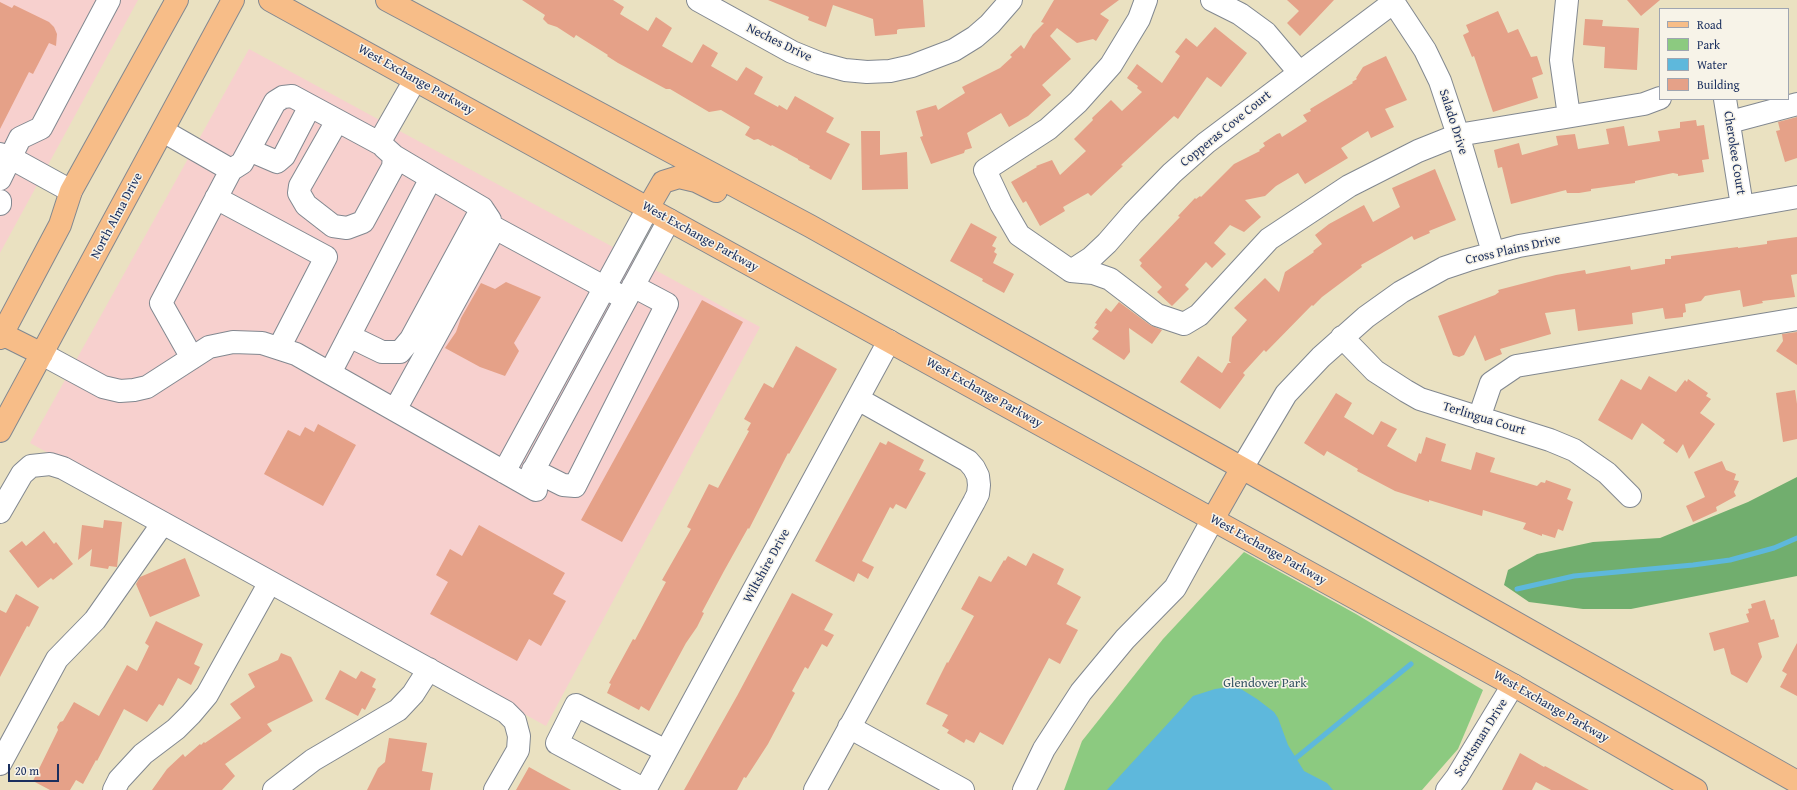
<!DOCTYPE html>
<style>
body{margin:0}
#map{position:relative;width:1797px;height:790px;overflow:hidden;background:#eae1c1;font-family:"Gentium Book Plus",serif}
canvas{display:block}
.legend{position:absolute;left:1659px;top:8px;width:130px;height:92px;box-sizing:border-box;background:#f7f3e8;border:1px solid #9fa5b1;margin:0;padding:5px 7px;list-style:none;font-size:12px;color:#1b2f5e}
.legend li{display:flex;align-items:center;gap:8px;height:20px}
.legend b{width:20px;border:1px solid #9fa5b1}
.scale{position:absolute;left:8px;top:764px;width:51px;height:18px;box-sizing:border-box;border:2px solid #1b2f5e;border-top:0;padding-left:5px;font-size:12px;line-height:14px;white-space:nowrap;color:#1b2f5e;-webkit-text-stroke:3px #f7f3e8;paint-order:stroke}
</style>
<div id="map">
<canvas width="1797" height="790"></canvas>
<ul class="legend">
<li><b style="height:5px;background:#f7bd88"></b>Road</li>
<li><b style="height:11px;background:#8cca80"></b>Park</li>
<li><b style="height:11px;background:#5eb8dc"></b>Water</li>
<li><b style="height:11px;background:#e5a188"></b>Building</li>
</ul>
<div class="scale">20 m</div>
</div>
<script>
const g = document.querySelector('canvas').getContext('2d');
g.lineJoin = 'round';
function fillPath(path, color) { g.fillStyle = color; g.fill(path, 'evenodd'); }
const toPath = rows => new Path2D(rows.map(r => 'M' + r).join(''));
function trace(path, color, width, dash) { g.strokeStyle = color; g.lineWidth = width; g.lineCap = dash ? 'butt' : 'round'; g.setLineDash(dash || []); g.stroke(path); }
function drawText(font, color, halo, rows, align = 'center') {
  g.font = font + ' "Gentium Book Plus",serif'; g.lineWidth = 3; g.setLineDash([]); g.textBaseline = 'middle'; g.strokeStyle = halo; g.fillStyle = color; for (const [text, x, y, turn = 0] of rows) {
    g.save(); g.translate(x, y); g.rotate((+turn || 0) * Math.PI / 180); g.textAlign = isNaN(turn) ? turn : align; if (halo) g.strokeText(text, 0, 0); g.fillText(text, 0, 0); g.restore();
  }
}
const built = toPath([
 [0,0,138,0,0,253],
 [249,49,760,327,546,726,30,443]
]);
const green = toPath([
 [1244,552,1356,614,1483,690,1458,749,1422,790,1064,790,1082,741,1163,639]
]);
const forest = toPath([
 [1797,477,1797,576,1631,609,1583,609,1529,602,1504,585,1508,570,1537,554,1593,542,1660,538,1748,502]
]);
const water = toPath([
 [1229,687,1241,689,1257,699,1274,712,1278,718,1288,745,1304,771,1327,783,1333,790,1107,790,1193,696,1215,689]
]);
const stream = toPath([
 [1517,589,1574,576,1693,565,1730,560,1774,548,1797,538],
 [1296,758,1411,664]
]);
const building = toPath([
 [522,0,613,0,624,7,620,14,648,31,656,17,672,28,662,46,692,63,703,44,718,53,711,66,737,81,746,67,763,77,754,94,778,107,779,105,787,110,795,96,834,118,826,132,850,144,831,180,809,168,810,166,798,160,798,159,772,145,771,146,758,139,754,140,745,135,750,127,721,110,709,112,670,89,666,89,618,63,607,56,608,55,576,35,574,38,557,27,548,24,543,19,545,15],
 [768,0,923,0,925,27,899,29,897,30,897,34,875,36,873,19,833,5,826,27,808,20,809,17],
 [1054,0,1119,0,1100,14,1109,20,1096,41,1093,39,1077,43,1057,28,1050,36,1071,59,1042,85,1051,95,1028,116,1009,127,1001,113,967,133,972,148,965,150,964,153,931,164,920,137,923,136,916,111,936,105,938,110,965,93,962,87,1000,68,1012,57,1010,55,1021,45,1024,49,1033,34,1044,23,1041,22],
 [1287,0,1334,0,1300,36,1287,23,1299,11],
 [1627,0,1660,0,1641,16],
 [0,2,12,8,14,5,49,22,54,27,57,34,56,46,49,43,33,74,29,72,0,129],
 [1498,11,1508,33,1518,29,1531,57,1537,56,1543,74,1532,78,1538,98,1493,112,1474,56,1472,57,1463,35,1469,32,1466,25],
 [1585,19,1603,20,1602,26,1639,28,1637,70,1604,68,1605,47,1583,45],
 [1215,27,1247,53,1221,87,1207,77,1178,119,1174,116,1121,165,1123,166,1091,196,1088,193,1063,207,1065,211,1040,226,1026,201,1023,203,1011,182,1037,167,1036,166,1052,160,1060,175,1086,151,1074,139,1093,120,1092,118,1111,100,1122,111,1142,92,1137,88,1138,86,1127,78,1137,64,1162,83,1180,56,1175,52,1186,38,1197,47],
 [1386,56,1407,100,1385,109,1394,127,1371,138,1368,131,1341,148,1348,158,1305,184,1298,173,1276,186,1265,196,1245,200,1261,217,1244,232,1230,225,1214,243,1226,254,1212,268,1206,262,1185,285,1189,289,1172,306,1157,292,1162,287,1140,266,1142,263,1139,260,1180,217,1178,216,1195,198,1196,199,1200,196,1201,197,1234,164,1260,151,1259,150,1265,146,1263,143,1277,134,1280,133,1282,137,1307,121,1303,115,1311,111,1310,109,1353,83,1352,82,1357,79,1356,78,1363,67],
 [1797,117,1797,158,1785,162,1776,131,1780,130,1778,122],
 [1696,120,1697,126,1704,125,1709,159,1702,160,1704,172,1678,176,1678,174,1673,173,1635,181,1635,183,1591,189,1591,191,1579,193,1567,193,1566,190,1511,204,1502,167,1498,168,1494,150,1519,143,1522,155,1558,145,1556,136,1575,134,1578,149,1609,144,1606,129,1624,126,1628,146,1660,141,1658,131,1680,128,1680,122],
 [861,131,880,131,880,155,907,152,908,189,862,190],
 [1435,169,1456,220,1429,231,1430,233,1414,240,1412,236,1361,265,1362,267,1322,297,1313,306,1312,305,1266,352,1264,350,1243,373,1245,375,1220,409,1180,382,1198,356,1222,373,1228,363,1231,363,1229,361,1232,337,1247,320,1234,308,1265,278,1279,292,1285,272,1314,252,1313,251,1322,244,1315,235,1329,224,1364,205,1373,222,1400,207,1392,188],
 [971,223,997,237,992,246,996,248,994,252,997,254,993,263,1014,274,1004,293,982,281,983,279,950,261],
 [1797,237,1797,274,1791,275,1795,297,1762,301,1763,303,1743,307,1740,290,1716,294,1705,296,1701,301,1685,304,1686,312,1683,313,1683,317,1665,319,1663,308,1632,313,1633,324,1578,331,1575,309,1545,313,1551,334,1500,349,1502,354,1485,361,1475,335,1464,355,1459,357,1453,355,1438,316,1495,295,1499,292,1498,290,1556,275,1585,270,1586,274,1630,266,1631,270,1665,264,1665,259,1671,259,1671,256,1738,247,1738,248,1767,244,1767,241],
 [506,282,541,297,514,343,519,351,505,376,480,367,445,348,456,332,461,318,481,283,495,289],
 [702,300,743,322,622,542,581,520],
 [1119,302,1150,325,1162,330,1152,344,1129,328,1130,352,1124,360,1092,339,1099,331,1094,328,1097,324,1095,323,1106,308,1111,312],
 [1797,332,1797,365,1776,351,1783,341,1782,334],
 [796,346,837,369,789,454,788,453,749,529,748,528,724,571,702,612,704,613,697,627,686,643,649,711,641,706,639,710,607,693,611,684,609,683,633,639,635,640,666,582,662,580,691,529,687,527,709,484,718,488,749,431,747,430,751,423,744,419,764,383,773,388],
 [1649,376,1676,392,1685,380,1687,382,1688,379,1708,393,1706,396,1711,399,1700,413,1715,424,1689,459,1683,444,1677,453,1663,443,1665,440,1642,423,1632,440,1598,420,1621,379,1641,390],
 [1795,390,1797,404,1797,439,1783,442,1776,393],
 [1336,393,1352,403,1344,417,1373,435,1381,421,1397,429,1387,446,1416,462,1419,453,1421,454,1426,437,1446,444,1441,461,1471,470,1476,452,1495,458,1490,472,1537,486,1541,482,1545,483,1546,480,1571,489,1567,499,1573,502,1563,531,1558,529,1555,538,1542,534,1542,536,1523,529,1526,523,1483,510,1482,516,1429,500,1429,502,1420,499,1395,491,1357,471,1358,469,1327,451,1324,456,1304,443],
 [318,424,356,445,323,506,264,474,288,430,300,436,305,427,314,432],
 [888,441,924,460,919,470,926,473,906,509,896,504,893,509,890,507,862,561,874,567,868,579,858,573,854,582,815,561,880,442,886,445],
 [1722,461,1726,470,1736,474,1734,480,1739,481,1734,492,1736,496,1716,507,1717,511,1693,522,1686,506,1705,497,1694,472],
 [104,520,122,522,117,567,109,566,108,569,90,566,92,549,78,560,82,525,103,528],
 [479,525,565,573,553,594,566,601,541,646,529,639,517,661,430,614,448,582,436,575,450,549,462,556],
 [44,531,54,544,56,542,73,564,53,580,51,578,38,588,9,551,22,541,26,546],
 [1033,553,1064,569,1057,584,1081,597,1066,624,1078,630,1060,664,1049,658,1003,745,980,732,974,743,966,739,964,743,947,733,949,730,942,726,948,715,926,704,947,662,948,663,974,616,961,609,979,576,991,582,1004,560,1005,561,1008,556,1026,566],
 [185,558,200,596,150,617,136,584,140,577],
 [792,593,833,614,824,630,834,635,827,647,822,644,808,669,805,667,792,691,795,693,768,744,746,778,744,777,737,790,684,790,737,696],
 [16,594,39,607,29,627,27,626,0,677,0,610,6,613],
 [1765,600,1771,620,1774,619,1779,637,1758,643,1762,657,1747,683,1731,674,1724,648,1714,651,1709,633,1749,622,1746,614,1749,613,1748,609,1752,608,1751,604],
 [156,621,203,644,194,664,200,667,191,685,178,678,163,706,159,704,147,722,124,709,97,761,96,760,83,784,76,780,70,790,50,790,33,781,58,730,57,727,60,722,63,721,74,702,99,716,127,665,137,671,149,646,145,643],
 [1797,643,1797,696,1780,687,1787,674,1782,671],
 [281,653,291,657,313,701,267,724,272,731,225,764,235,776,222,790,152,790,167,769,183,754,185,757,200,744,201,745,204,742,205,743,241,718,230,704,255,687,248,674,278,660],
 [340,670,356,679,361,671,376,679,372,687,376,689,365,710,362,708,358,716,325,699],
 [389,738,427,743,422,771,433,773,430,790,367,790,378,768,385,762],
 [1520,753,1544,767,1545,766,1589,790,1551,790,1536,782,1532,790,1502,790],
 [529,767,547,777,571,790,516,790]
]);
const minor = toPath([
 [698,0,792,52,819,63,845,70,867,72,890,71,912,66,954,50,975,37,990,24,1011,0],
 [1146,0,1139,19,1111,65,1078,102,1048,129,985,170,1001,204,1019,235,1071,271,1093,273,1110,279,1157,315,1184,324,1199,315,1269,239,1349,186,1418,151,1458,135,1644,104,1660,98],
 [1212,0,1240,14,1266,33,1299,72],
 [1392,0,1425,50,1440,81,1458,135,1493,252],
 [1567,0,1561,60,1569,116],
 [1725,99,1742,206],
 [337,121,300,186,299,193,306,205,333,226,347,228,363,222,393,167,394,156,384,147],
 [1730,122,1797,104],
 [163,131,231,170,242,163,275,102,283,97,292,96,379,143,415,80],
 [249,150,277,162,284,156,310,106],
 [0,154,11,158,71,191],
 [431,178,482,208,490,220],
 [0,179,20,138,41,128,109,0],
 [216,198,326,257,279,348],
 [0,201,0,204],
 [1071,271,1091,258,1107,243,1133,213,1172,173,1206,143,1394,2],
 [349,336,382,352,400,352,411,339,482,208],
 [1342,337,1375,371,1406,391,1420,399,1550,440,1574,450,1607,473,1630,496],
 [42,354,103,387,120,391,134,390,147,387,209,347,233,342,262,343,296,354,536,490],
 [192,358,161,303,231,170],
 [330,373,431,178,394,156],
 [395,410,495,228,626,299],
 [1479,418,1491,383,1516,366,1797,319],
 [1242,468,1286,394,1321,357,1366,317,1401,292,1444,268,1468,260,1519,246,1797,197],
 [533,470,563,485,575,486,667,304,633,286],
 [504,472,648,208],
 [526,484,669,220],
 [0,512,22,474,31,466,50,464,63,468,506,712,515,721,519,736,518,750,495,790],
 [849,727,963,790],
 [0,764,57,659,95,620,163,523],
 [114,790,119,780,143,754,176,729,191,714,207,695,270,582],
 [274,790,313,760,398,710,413,694,429,669],
 [645,790,889,341],
 [645,790,557,743,576,705,666,751],
 [815,790,974,502,978,494,979,485,978,476,974,468,968,461,858,399],
 [1024,790,1044,749,1081,692,1125,639,1175,588,1213,519],
 [1447,790,1457,777,1513,685]
]);
const major = toPath([
 [270,0,1513,685,1696,790],
 [387,0,810,226,1242,468,1797,782],
 [648,208,663,182,679,177,696,181,716,191],
 [2,334,42,354],
 [0,338,60,225,71,191,177,0],
 [0,431,233,0],
 [1213,519,1242,468]
]);
const streetNames = [
 ["Neches Drive",779,43,26],
 ["West Exchange Parkway",416,80,29],
 ["Salado Drive",1453,122,72],
 ["Copperas Cove Court",1226,129,-39],
 ["Cherokee Court",1734,153,81],
 ["North Alma Drive",117,216,-62],
 ["West Exchange Parkway",700,237,29],
 ["Cross Plains Drive",1513,250,-13],
 ["West Exchange Parkway",984,393,29],
 ["Terlingua Court",1484,419,17],
 ["West Exchange Parkway",1268,550,29],
 ["Wiltshire Drive",767,566,-61],
 ["West Exchange Parkway",1551,707,30],
 ["Scottsman Drive",1481,738,-58]
];
const parkNames = [
 ["Glendover Park",1265,684]
];
fillPath(built, '#f7d0ce');
fillPath(green, '#8cca80');
fillPath(forest, '#71ae6e');
fillPath(water, '#5eb8dc');
trace(stream, '#5eb8dc', 5);
fillPath(building, '#e5a188');
trace(minor, '#828890', 24);
trace(major, '#828890', 24);
trace(minor, '#fff', 22);
trace(major, '#f7bd88', 22);
drawText('13px', '#1b2f5e', '#f7f3e8', streetNames);
drawText('13px', '#375666', '#f7f3e8', parkNames);
</script>
